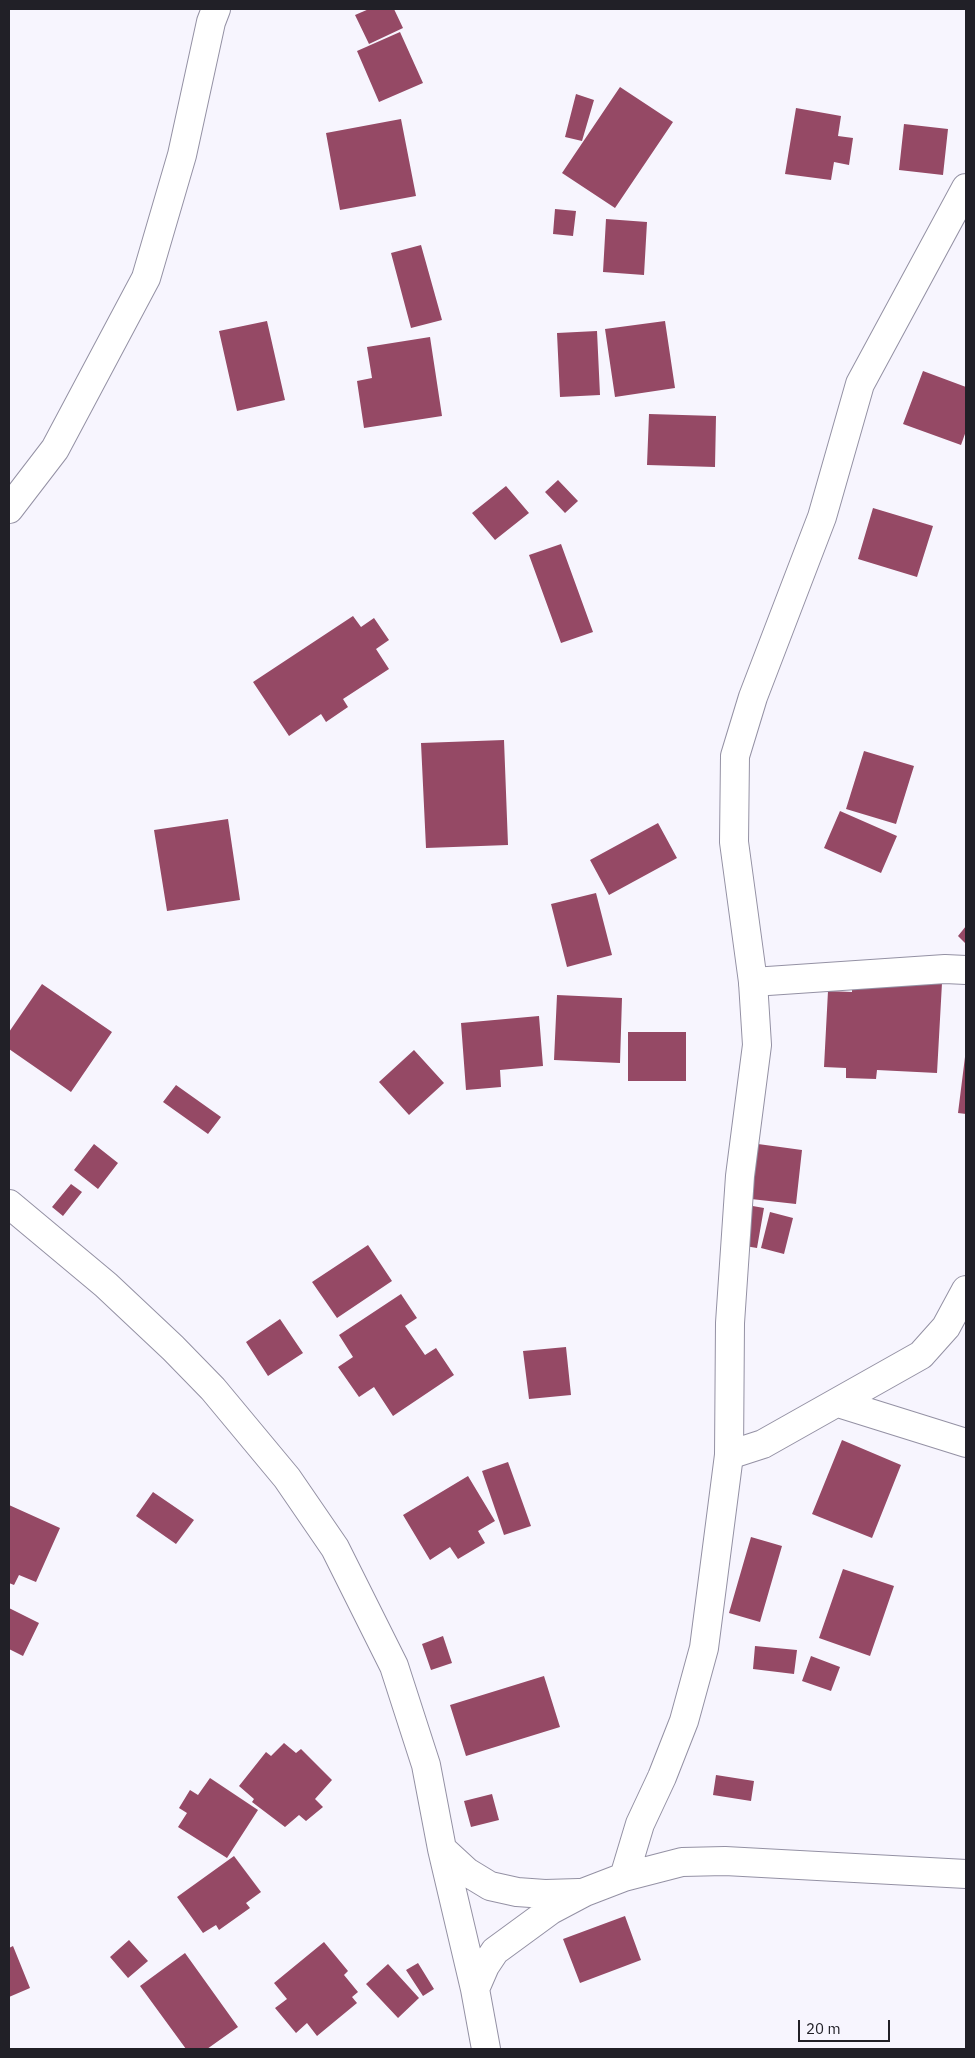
<!DOCTYPE html>
<style>
body{margin:0}
#map{position:relative;width:975px;height:2058px;overflow:hidden;background:#f7f5fe;font-family:"IBM Plex Sans",sans-serif}
canvas{display:block}
.frame{position:absolute;inset:0;border:10px solid #212027;pointer-events:none}
.scale{position:absolute;left:798px;top:2020px;width:92px;height:22px;box-sizing:border-box;border:2px solid #212027;border-top:0;padding-left:6px;font-size:15px;line-height:18px;white-space:nowrap;color:#212027;-webkit-text-stroke:4px #f7f5fe;paint-order:stroke}
</style>
<div id="map">
<canvas width="975" height="2058"></canvas>
<div class="frame"></div>
<div class="scale">20 m</div>
</div>
<script>
const g = document.querySelector('canvas').getContext('2d');
g.lineJoin = 'round';
function fillPath(path, color) { g.fillStyle = color; g.fill(path, 'evenodd'); }
const toPath = rows => new Path2D(rows.map(r => 'M' + r).join(''));
function trace(path, color, width, dash) { g.strokeStyle = color; g.lineWidth = width; g.lineCap = dash ? 'butt' : 'round'; g.setLineDash(dash || []); g.stroke(path); }
const building = toPath([
 [369,9,394,9,403,28,369,44,355,15],
 [400,32,423,83,379,102,357,51],
 [620,87,673,122,615,208,562,173],
 [576,94,594,100,582,141,565,137],
 [796,108,841,116,838,136,853,138,849,165,834,162,831,180,785,174],
 [401,119,416,196,340,210,326,133],
 [904,124,948,129,943,175,899,170],
 [555,209,576,211,573,236,553,234],
 [606,219,647,222,644,275,603,272],
 [421,245,442,320,411,328,391,253],
 [267,321,285,400,237,411,219,331],
 [665,321,675,388,615,397,605,329],
 [597,331,600,395,560,397,557,333],
 [430,337,442,416,364,428,357,381,372,378,367,347],
 [923,371,966,387,966,431,961,445,903,424],
 [649,414,716,416,715,467,647,465],
 [558,480,578,501,565,513,545,492],
 [506,486,529,513,495,540,472,513],
 [873,508,933,526,917,577,858,559],
 [561,544,593,632,561,643,529,555],
 [353,616,361,627,374,618,389,640,376,649,389,669,343,699,348,707,326,722,321,714,289,736,253,682],
 [504,740,508,845,426,848,421,743],
 [864,751,914,766,896,824,846,809],
 [840,811,897,836,881,873,824,848],
 [228,819,240,900,167,911,154,830],
 [658,823,677,858,609,895,590,860],
 [596,893,612,955,567,967,551,904],
 [966,926,966,944,958,936],
 [852,978,942,983,937,1073,877,1070,876,1079,846,1078,846,1068,824,1067,828,991,852,992],
 [42,984,112,1032,71,1092,9,1049,9,1032],
 [557,995,622,998,620,1063,554,1060],
 [539,1016,543,1066,500,1070,501,1087,466,1090,461,1023],
 [628,1032,686,1032,686,1081,628,1081],
 [414,1050,444,1083,409,1115,379,1082],
 [965,1057,966,1057,966,1114,958,1113],
 [176,1085,221,1117,208,1134,163,1102],
 [94,1144,118,1163,98,1189,74,1170],
 [758,1144,802,1150,796,1204,751,1199],
 [71,1184,82,1192,63,1216,52,1207],
 [747,1205,764,1208,757,1248,739,1245],
 [770,1212,793,1218,784,1254,761,1248],
 [368,1245,392,1281,337,1318,312,1282],
 [401,1294,417,1318,405,1326,425,1355,436,1348,454,1375,393,1416,374,1387,359,1397,338,1367,353,1357,339,1335],
 [280,1319,303,1353,268,1376,246,1342],
 [566,1347,571,1395,529,1399,523,1351],
 [842,1440,901,1465,872,1538,812,1514],
 [508,1462,531,1526,504,1535,482,1471],
 [468,1476,495,1521,478,1531,485,1543,458,1559,450,1547,430,1560,403,1515],
 [153,1492,194,1520,176,1544,136,1516],
 [9,1505,60,1528,36,1582,19,1575,14,1585,9,1583],
 [751,1537,782,1546,760,1622,729,1613],
 [843,1569,894,1586,870,1656,819,1638],
 [9,1608,39,1623,23,1656,9,1649],
 [443,1636,452,1663,431,1670,422,1644],
 [755,1646,797,1650,794,1674,753,1669],
 [811,1656,840,1667,831,1691,802,1681],
 [544,1676,560,1727,466,1756,450,1705],
 [284,1743,296,1753,301,1749,332,1780,315,1799,323,1807,306,1821,299,1815,285,1827,252,1802,254,1799,239,1786,266,1752,271,1756],
 [716,1775,754,1781,751,1801,713,1795],
 [210,1778,258,1810,227,1858,178,1827,187,1813,179,1808,190,1790,198,1795],
 [492,1794,499,1820,471,1827,464,1801],
 [234,1856,261,1892,246,1903,250,1908,219,1930,216,1925,203,1933,177,1897],
 [625,1916,641,1960,580,1983,563,1939],
 [129,1940,148,1961,128,1978,110,1957],
 [324,1942,348,1971,344,1975,358,1992,352,1997,357,2003,317,2036,307,2023,296,2033,275,2008,287,1999,274,1983],
 [13,1946,30,1988,9,1997,9,1948],
 [185,1953,238,2027,207,2049,186,2049,140,1986],
 [418,1963,434,1989,423,1996,406,1970],
 [388,1964,419,1998,398,2018,366,1984]
]);
const street = toPath([
 [9,509,55,449,146,278,182,155,211,22,216,9],
 [753,982,945,969,966,970],
 [838,1403,966,1443],
 [729,1455,763,1444,921,1355,946,1327,966,1290]
]);
const secondary = toPath([
 [9,1204,106,1285,173,1348,213,1389,287,1478,335,1548,394,1666,426,1765,442,1849,475,1989,486,2049],
 [442,1849,467,1872,490,1886,517,1892,545,1894,579,1893],
 [624,1877,640,1824,662,1777,684,1721,704,1648,729,1455,730,1323,740,1176,757,1045,753,982,734,842,735,756,753,697,822,517,860,384,966,188],
 [475,1989,485,1966,495,1951,551,1910,585,1892,624,1877,682,1862,725,1861,966,1874]
]);
fillPath(building, '#954965');
trace(street, '#9491a4', 30);
trace(secondary, '#9491a4', 30);
trace(street, '#fff', 28);
trace(secondary, '#fff', 28);
</script>
